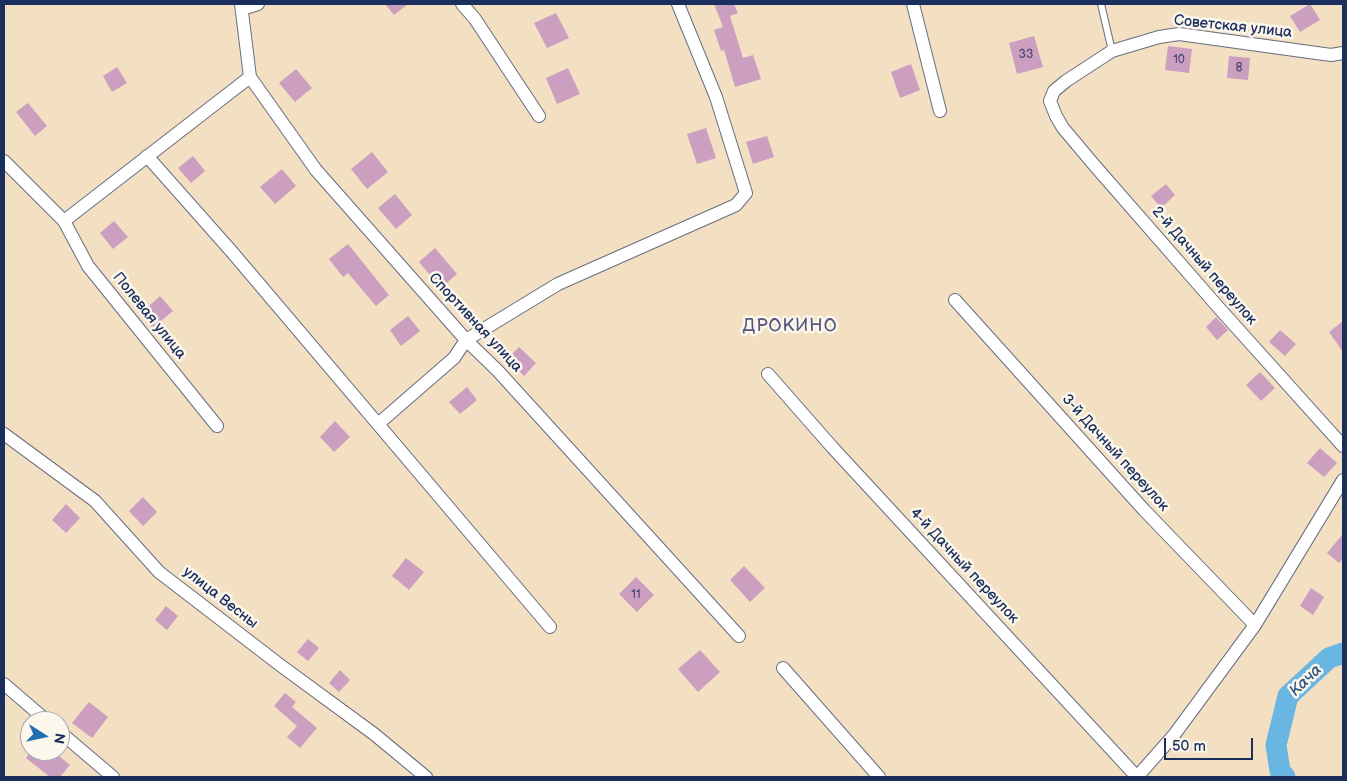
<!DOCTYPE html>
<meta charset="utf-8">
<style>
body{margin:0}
#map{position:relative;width:1347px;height:781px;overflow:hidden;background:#f3dfc2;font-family:"Balsamiq Sans",sans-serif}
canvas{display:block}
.frame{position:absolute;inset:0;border:5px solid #1b2f5e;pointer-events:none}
.north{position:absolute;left:20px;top:711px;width:50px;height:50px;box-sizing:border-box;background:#fbf7ec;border:1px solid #a1a7b3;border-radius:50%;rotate:100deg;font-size:14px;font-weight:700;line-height:20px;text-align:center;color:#1b2f5e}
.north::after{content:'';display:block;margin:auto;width:18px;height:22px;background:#1f6fb2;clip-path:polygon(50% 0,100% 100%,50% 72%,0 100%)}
.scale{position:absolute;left:1164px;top:738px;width:89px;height:22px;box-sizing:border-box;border:2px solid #1b2f5e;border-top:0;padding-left:6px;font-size:15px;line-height:18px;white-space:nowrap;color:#1b2f5e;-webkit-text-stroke:4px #fbf7ec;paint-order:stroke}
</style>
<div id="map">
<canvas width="1347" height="781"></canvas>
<div class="frame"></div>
<div class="north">N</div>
<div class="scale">50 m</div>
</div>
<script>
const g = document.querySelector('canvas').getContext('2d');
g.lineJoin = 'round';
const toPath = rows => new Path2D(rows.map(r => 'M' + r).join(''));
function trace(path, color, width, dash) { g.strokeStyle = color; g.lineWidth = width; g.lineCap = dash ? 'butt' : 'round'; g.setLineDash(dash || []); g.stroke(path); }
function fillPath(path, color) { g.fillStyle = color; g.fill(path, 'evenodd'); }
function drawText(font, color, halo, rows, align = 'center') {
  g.font = font + ' "Balsamiq Sans",sans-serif'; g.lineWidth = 5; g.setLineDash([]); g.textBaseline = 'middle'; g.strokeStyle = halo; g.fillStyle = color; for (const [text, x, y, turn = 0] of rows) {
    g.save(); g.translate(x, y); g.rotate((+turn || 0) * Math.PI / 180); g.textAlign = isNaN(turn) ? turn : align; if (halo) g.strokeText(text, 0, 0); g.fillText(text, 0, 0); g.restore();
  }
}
const river = toPath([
 [1285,777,1280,771,1276,745,1288,696,1329,658,1343,653]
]);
const building = toPath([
 [385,4,408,4,394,15],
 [714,4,734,4,738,13,730,16,743,58,753,55,761,79,735,87,724,50,721,51,714,30,723,27],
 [1310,4,1320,20,1300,32,1290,16],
 [556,13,569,38,547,48,534,23],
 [1034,36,1043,67,1017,74,1009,43],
 [1168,46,1192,49,1189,73,1165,70],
 [1229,56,1250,58,1248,80,1227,78],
 [911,64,920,90,900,98,891,72],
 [117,67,127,83,112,92,103,76],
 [568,68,580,94,557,104,546,78],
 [296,69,312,88,295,102,279,83],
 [28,103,47,126,35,136,16,112],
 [706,128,716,158,697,164,687,134],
 [767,136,774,157,753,164,746,142],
 [372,152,388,172,367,189,351,169],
 [193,156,205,171,191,183,178,168],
 [282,169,296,186,275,204,260,187],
 [1166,184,1175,195,1161,208,1151,196],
 [395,194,412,215,396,229,378,208],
 [114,221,128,237,113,249,100,233],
 [348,244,389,295,376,306,348,273,343,277,329,259],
 [435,248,457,274,441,288,419,262],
 [160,296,173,311,152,328,140,314],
 [408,316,420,331,401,346,390,330],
 [1216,317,1228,330,1217,340,1206,327],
 [1343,321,1343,352,1329,332],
 [1280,330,1296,344,1285,356,1269,342],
 [519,347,536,363,524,376,507,359],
 [1260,372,1275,388,1261,401,1246,385],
 [467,387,477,400,460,414,449,402],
 [335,421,350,437,334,452,320,437],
 [1320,448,1337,463,1324,477,1307,463],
 [143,497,157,512,143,526,129,511],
 [66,504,80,518,66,533,52,520],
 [1343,534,1343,558,1339,563,1327,553],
 [406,558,424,572,409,590,392,576],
 [744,566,765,588,750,602,730,580],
 [636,577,654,595,637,612,619,594],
 [1311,588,1324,597,1313,615,1300,606],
 [166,606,178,616,167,630,155,620],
 [308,639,319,648,308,661,297,652],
 [700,650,720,672,698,692,678,669],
 [340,670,350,680,339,692,329,683],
 [285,693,296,702,292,707,317,728,300,748,287,737,297,726,274,706],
 [89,702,108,717,92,738,72,723],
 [31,751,53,751,70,765,60,777,50,777,26,758]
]);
const lane = toPath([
 [1101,4,1112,51]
]);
const street = toPath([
 [241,4,250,77,316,170,466,340,498,371,739,636],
 [462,4,475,19,539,116],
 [913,4,940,111],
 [242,9,258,4],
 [1343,53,1331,55,1179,34,1159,37,1112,51,1066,81,1054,91,1050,101,1056,116,1063,128,1095,166,1219,308,1343,446],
 [147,156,232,252,550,627],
 [4,161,64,221,88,266,217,426],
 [64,221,250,77],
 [955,300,1144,510,1255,625],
 [768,374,832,447,1137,777],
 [378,424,454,358,466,340,558,284,736,205,746,193,716,97,678,4],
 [4,434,95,501,159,572,280,665,374,734,426,777],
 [783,668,879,777],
 [4,684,47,721],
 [60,732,113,777],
 [1137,777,1174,735,1255,625,1343,480]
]);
const numberNames = [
 ["33",1026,55],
 ["10",1179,60],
 ["8",1239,68],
 ["11",636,595]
];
const streetNames = [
 ["Советская улица",1233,27,6],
 ["2-й Дачный переулок",1204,266,49],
 ["Полевая улица",149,316,51],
 ["Спортивная улица",475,323,47],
 ["3-й Дачный переулок",1115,453,48],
 ["4-й Дачный переулок",964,566,47],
 ["улица Весны",220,598,38]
];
const waterNames = [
 ["Кача",1306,681,-45]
];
const quarterNames = [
 ["ДРОКИНО",790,326]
];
trace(river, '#69b6e2', 21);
fillPath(building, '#cc9fc0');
trace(lane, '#676d81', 8);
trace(street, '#676d81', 14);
trace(lane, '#fff', 6);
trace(street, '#fff', 12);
drawText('12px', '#474b76', null, numberNames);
drawText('15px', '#1b2f5e', '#fbf7ec', streetNames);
drawText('italic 16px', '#325886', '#fbf7ec', waterNames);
g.letterSpacing = '1px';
drawText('18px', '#595680', '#fbf7ec', quarterNames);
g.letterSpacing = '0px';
</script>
